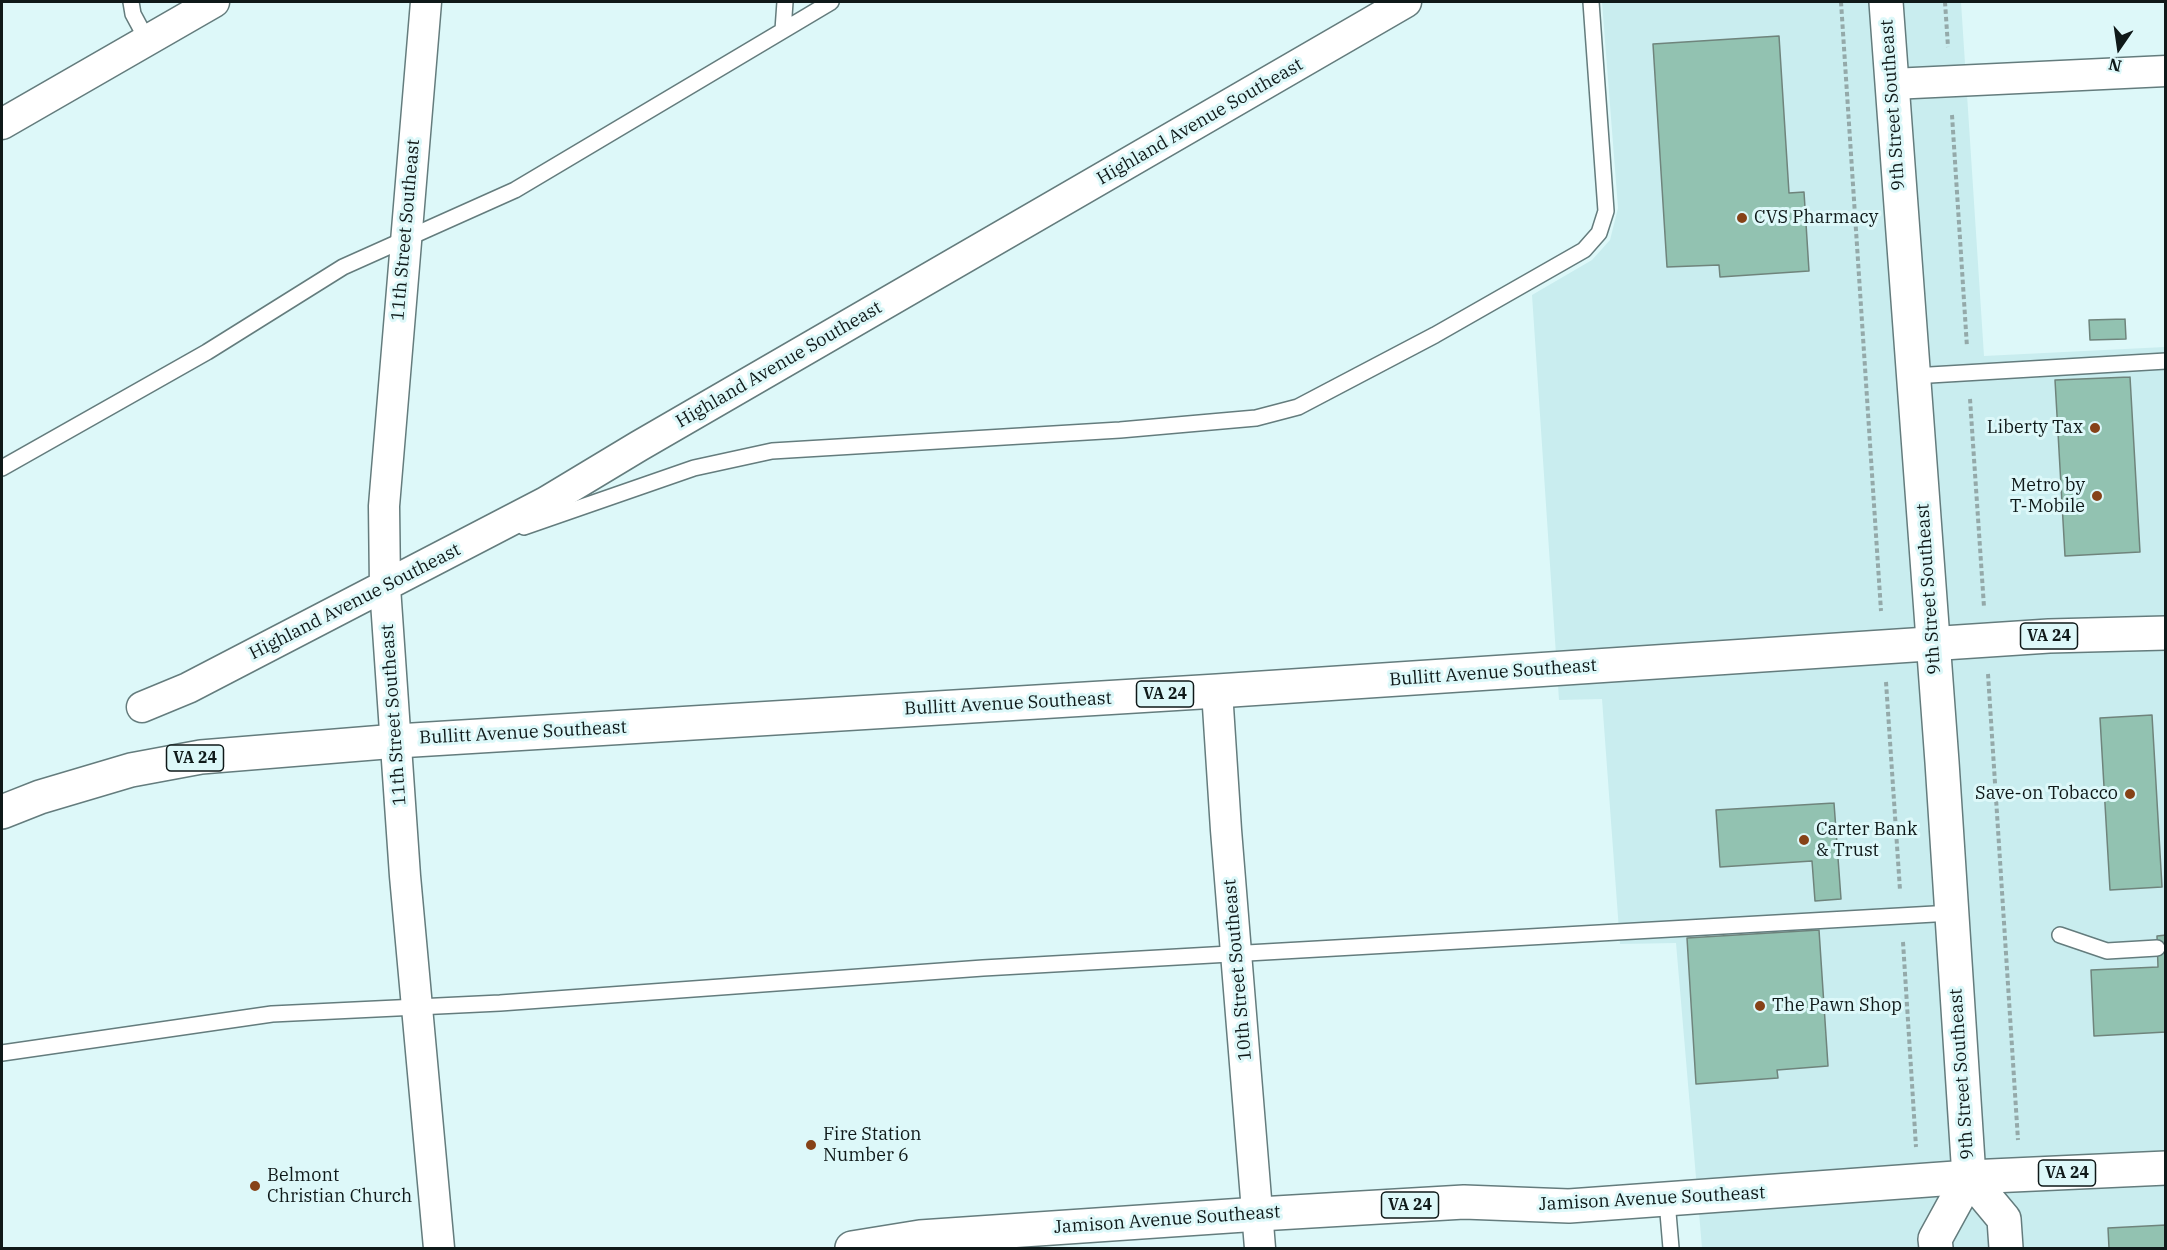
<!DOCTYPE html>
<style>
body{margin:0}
#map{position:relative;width:2167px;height:1250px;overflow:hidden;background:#ddf8f9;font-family:"IBM Plex Serif",serif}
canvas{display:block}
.frame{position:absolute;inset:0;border:3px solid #0f1919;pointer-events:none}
.north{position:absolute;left:2089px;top:18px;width:60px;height:60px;-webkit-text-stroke:4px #ddf8f9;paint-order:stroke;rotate:193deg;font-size:16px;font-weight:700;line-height:24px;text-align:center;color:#0f1919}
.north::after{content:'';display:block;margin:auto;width:21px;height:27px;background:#0f1919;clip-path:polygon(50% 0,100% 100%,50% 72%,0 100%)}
</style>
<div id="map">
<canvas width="2167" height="1250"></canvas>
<div class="frame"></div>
<div class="north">N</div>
</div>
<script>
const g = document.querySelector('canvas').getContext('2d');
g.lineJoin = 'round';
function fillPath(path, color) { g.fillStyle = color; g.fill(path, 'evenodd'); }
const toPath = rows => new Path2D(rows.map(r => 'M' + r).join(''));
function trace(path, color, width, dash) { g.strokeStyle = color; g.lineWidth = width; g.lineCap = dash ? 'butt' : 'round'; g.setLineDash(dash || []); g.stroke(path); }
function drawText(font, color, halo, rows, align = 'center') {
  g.font = font + ' "IBM Plex Serif",serif'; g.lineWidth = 6; g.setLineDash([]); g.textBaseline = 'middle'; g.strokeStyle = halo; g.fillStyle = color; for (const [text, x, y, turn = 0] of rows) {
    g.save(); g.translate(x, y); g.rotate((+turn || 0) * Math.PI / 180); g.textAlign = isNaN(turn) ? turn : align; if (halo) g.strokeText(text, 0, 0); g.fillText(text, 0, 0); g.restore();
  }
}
const built = toPath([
 [1602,2,1961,2,1984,356,2165,347,2165,1248,1702,1248,1676,943,1620,944,1602,699,1559,700,1532,295,1592,260,1610,240,1618,208]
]);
const building = toPath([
 [1779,36,1789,193,1804,192,1809,271,1720,277,1719,265,1667,267,1653,44,1779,36],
 [2125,319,2126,339,2090,340,2089,320,2125,319],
 [2130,377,2140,552,2065,556,2055,380,2130,377],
 [2152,715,2162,887,2110,890,2100,718,2152,715],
 [1834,803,1841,899,1815,901,1812,861,1720,867,1716,810,1834,803],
 [1819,930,1828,1066,1777,1070,1778,1078,1696,1084,1687,938,1819,930],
 [2166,935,2166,1032,2094,1036,2091,970,2158,967,2157,936,2166,935],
 [2166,1225,2166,1248,2109,1248,2108,1228,2166,1225]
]);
const path = toPath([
 [1841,2,1881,611],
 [1945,2,1948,47],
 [1952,115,1967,347],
 [1970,399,1984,607],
 [1988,674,2018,1140],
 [1886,682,1900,890],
 [1903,942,1916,1147]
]);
const service = toPath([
 [131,2,133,14,147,40],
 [783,30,785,2],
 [1913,376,2166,361],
 [2,468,207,352,343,267,515,190,831,2],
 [524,527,694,468,772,451,1120,430,1256,418,1298,407,1435,335,1584,250,1599,233,1606,211,1591,2],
 [2060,935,2107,951,2157,948],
 [2,1053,272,1014,500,1003,983,968,1952,913],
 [1667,1201,1671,1248]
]);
const minor = toPath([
 [426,2,384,506,385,587,405,876,439,1248],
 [1892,84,2166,71],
 [2,124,214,2],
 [1217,691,1226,830,1260,1248],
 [142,707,188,688,546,502,639,446,1406,2]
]);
const tertiary = toPath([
 [1886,2,1942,762,1969,1177,1935,1239,1936,1248],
 [1969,1177,2004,1219,2006,1248]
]);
const primary = toPath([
 [2,812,40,797,131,770,201,757,397,741,1217,691,2049,636,2166,633],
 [852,1248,920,1237,1259,1214,1464,1202,1569,1206,1969,1177,2166,1168]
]);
const markers = [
 [1742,218,6,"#864217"],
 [2095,428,6,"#864217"],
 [2097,496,6,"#864217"],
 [2130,794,6,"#864217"],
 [1804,840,6,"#864217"],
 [1760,1006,6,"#864217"],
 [811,1145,6,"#864217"],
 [255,1186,6,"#864217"]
];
const shields = [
 [2049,636,57],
 [1165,694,57],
 [195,758,57],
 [2067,1173,57],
 [1410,1205,57]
];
const shieldNames = [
 ["VA 24",2049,636],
 ["VA 24",1165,694],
 ["VA 24",195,758],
 ["VA 24",2067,1173],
 ["VA 24",1410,1205]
];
const streetNames = [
 ["9th Street Southeast",1893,105,-94],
 ["Highland Avenue Southeast",1200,122,-30],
 ["11th Street Southeast",406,230,-85],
 ["Highland Avenue Southeast",779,365,-30],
 ["9th Street Southeast",1929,589,-94],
 ["Highland Avenue Southeast",355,602,-27],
 ["Bullitt Avenue Southeast",1493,673,-4],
 ["Bullitt Avenue Southeast",1008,704,-3],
 ["11th Street Southeast",394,715,-94],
 ["Bullitt Avenue Southeast",523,733,-3],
 ["10th Street Southeast",1238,970,-95],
 ["9th Street Southeast",1962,1074,-94],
 ["Jamison Avenue Southeast",1652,1199,-3],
 ["Jamison Avenue Southeast",1167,1220,-4]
];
const poiNames = [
 ["CVS Pharmacy",1754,218],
 ["Liberty Tax",2083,428,"right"],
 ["Metro by",2085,486,"right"],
 ["T-Mobile",2085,507,"right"],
 ["Save-on Tobacco",2118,794,"right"],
 ["Carter Bank",1816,830],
 ["& Trust",1816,851],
 ["The Pawn Shop",1772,1006],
 ["Fire Station",823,1135],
 ["Number 6",823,1156],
 ["Belmont",267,1176],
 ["Christian Church",267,1197]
];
fillPath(built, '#c9edef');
fillPath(building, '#92c2b1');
trace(building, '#6f847c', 1.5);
trace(service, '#647c7d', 18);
trace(minor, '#647c7d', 33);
trace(tertiary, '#647c7d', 36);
trace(primary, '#647c7d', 36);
trace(path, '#94a9a9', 4, [4.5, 3]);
trace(service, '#fff', 15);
trace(minor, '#fff', 30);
trace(tertiary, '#fff', 33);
trace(primary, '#fff', 33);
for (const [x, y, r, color] of markers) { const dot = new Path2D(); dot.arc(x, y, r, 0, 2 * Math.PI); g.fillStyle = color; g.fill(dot); trace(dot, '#ddf8f9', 2); }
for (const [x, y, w] of shields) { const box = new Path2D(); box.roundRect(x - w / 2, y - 13, w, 26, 4.5); g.fillStyle = '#ddf8f9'; g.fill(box); trace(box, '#0f1919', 1.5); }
drawText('bold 16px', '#0f1919', null, shieldNames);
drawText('18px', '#0f1919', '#ddf8f9', streetNames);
drawText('18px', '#0f1919', '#ddf8f9', poiNames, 'left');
</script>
